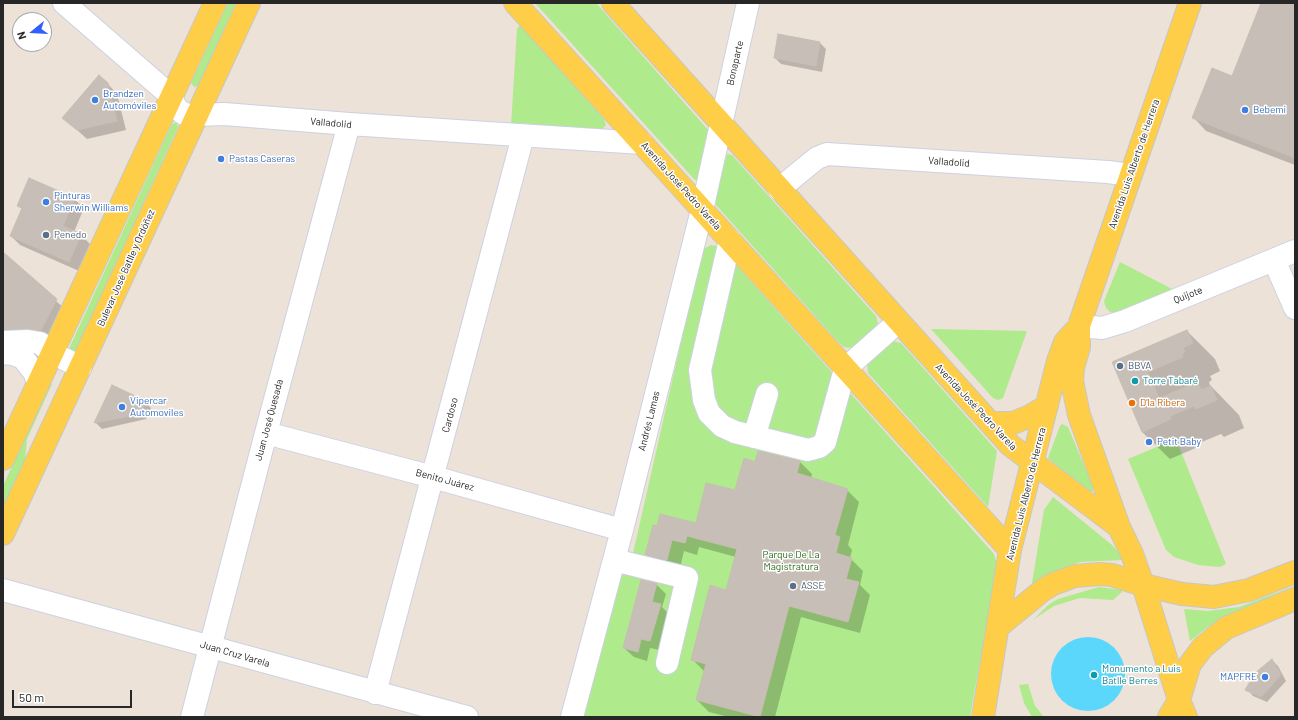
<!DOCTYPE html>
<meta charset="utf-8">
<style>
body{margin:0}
#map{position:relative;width:1298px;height:720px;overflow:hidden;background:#ece2d7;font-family:Barlow,sans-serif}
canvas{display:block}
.frame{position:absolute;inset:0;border:4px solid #272727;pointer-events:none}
.north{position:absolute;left:12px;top:12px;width:40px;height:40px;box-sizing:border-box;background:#fff;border:1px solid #a9a9a9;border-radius:50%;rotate:252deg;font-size:11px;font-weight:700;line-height:16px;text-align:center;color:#272727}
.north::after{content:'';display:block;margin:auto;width:14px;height:18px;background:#315fff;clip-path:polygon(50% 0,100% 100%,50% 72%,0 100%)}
.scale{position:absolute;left:12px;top:690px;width:120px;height:18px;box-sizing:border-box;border:2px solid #272727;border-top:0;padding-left:5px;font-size:12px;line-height:14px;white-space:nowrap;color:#272727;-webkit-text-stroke:3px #fff;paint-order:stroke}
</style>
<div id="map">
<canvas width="1298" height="720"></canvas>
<div class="frame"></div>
<div class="north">N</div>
<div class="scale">50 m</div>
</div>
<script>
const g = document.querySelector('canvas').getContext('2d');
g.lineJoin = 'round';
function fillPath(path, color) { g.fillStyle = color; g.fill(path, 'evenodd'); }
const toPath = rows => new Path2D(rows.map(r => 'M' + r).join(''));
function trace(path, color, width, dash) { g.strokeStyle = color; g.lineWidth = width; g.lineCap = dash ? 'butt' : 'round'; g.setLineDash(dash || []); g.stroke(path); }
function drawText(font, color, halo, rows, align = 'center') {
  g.font = font + ' Barlow,sans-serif'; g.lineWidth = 3; g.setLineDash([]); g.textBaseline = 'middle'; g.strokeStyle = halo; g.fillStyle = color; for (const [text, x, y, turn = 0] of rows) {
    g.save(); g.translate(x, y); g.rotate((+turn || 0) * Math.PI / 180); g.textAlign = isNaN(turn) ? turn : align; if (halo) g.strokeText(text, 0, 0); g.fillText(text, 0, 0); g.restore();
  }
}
const green = toPath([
 [228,3,236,3,198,86,194,87,191,83],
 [535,3,596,3,710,132,698,181,695,180],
 [520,25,604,119,606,125,602,129,511,126,517,29],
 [177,122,178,127,75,352,73,353,68,351,172,124],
 [727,154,732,155,876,316,878,323,875,331,853,348,844,347,840,344,716,205,715,199],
 [711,245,720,247,994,554,997,565,970,717,584,717,620,576,629,571,701,254,703,249],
 [1120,262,1174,290,1118,314,1110,312,1106,308,1104,301],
 [931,329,1027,331,1003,398,998,400,993,398],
 [892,341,901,343,997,451,988,507,868,373,867,362],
 [50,384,52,384,27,439,25,461,3,508,3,486],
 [1062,424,1068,427,1094,489,1092,492,1087,491,1048,458,1060,426],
 [1176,439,1226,564,1220,567,1198,565,1174,557,1166,550,1128,459],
 [1053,497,1112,545,1122,556,1122,560,1080,562,1056,571,1033,584,1032,583,1044,510],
 [1295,586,1295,587,1209,626,1190,641,1184,609,1208,611,1239,607],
 [1099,587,1122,590,1122,592,1113,600,1080,598,1054,606,1034,619,1048,605,1058,599],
 [1028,684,1035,706,1044,717,1032,717,1024,703,1019,685]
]);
const water = toPath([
 '1051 674a37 37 0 1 1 74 0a37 37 0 1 1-74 0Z'
]);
const shadow = toPath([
 [1262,3,1295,3,1295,165,1206,131,1194,118,1233,78],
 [779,35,820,43,826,49,822,72,781,64,775,58],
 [108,84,117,94,126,130,87,139,64,118],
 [74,199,84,208,74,232,81,235,90,244,79,271,20,245,11,236,23,210,18,205],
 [3,254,65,309,50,339,3,344],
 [1187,331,1215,359,1220,371,1210,376,1212,380,1209,382,1210,385,1239,415,1244,428,1224,437,1221,434,1197,444,1198,447,1170,459,1142,432,1113,362],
 [113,387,145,402,151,408,146,419,102,429,96,423],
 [800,462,812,474,811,478,847,490,859,502,848,545,852,550,850,558,863,571,860,585,870,595,860,633,801,617,775,717,729,717,709,712,697,700,705,672,692,659,727,591,736,557,699,547,697,555,684,551,679,572,658,567,646,554,658,527,696,524,736,492,756,463],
 [656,584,666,594,662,607,669,614,660,650,650,648,647,661,634,657,624,648],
 [1272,660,1278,666,1286,681,1267,702,1253,696,1247,689]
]);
const building = toPath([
 [1261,3,1295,3,1295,158,1192,118,1212,68,1232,76,1261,3],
 [778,34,820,42,816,66,774,58,778,34],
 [99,75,108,83,117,121,77,130,62,118,99,75],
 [29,178,75,198,63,226,81,234,69,262,10,236,22,208,17,206,29,178],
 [3,252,57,299,41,330,28,329,3,329,3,252],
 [1187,330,1193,343,1183,348,1185,352,1182,354,1183,357,1148,372,1159,398,1194,384,1195,387,1199,385,1201,390,1211,386,1217,400,1196,409,1194,406,1170,416,1171,419,1142,432,1112,362,1187,330],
 [112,385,146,401,140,414,94,423,112,385],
 [758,451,800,461,797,473,848,489,835,535,840,537,836,553,852,558,846,579,859,582,848,622,789,606,760,717,696,700,706,664,691,660,710,585,726,590,737,549,687,536,685,543,672,540,667,560,645,555,653,525,657,526,660,514,696,523,706,483,735,490,744,458,755,462,758,451],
 [641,580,657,583,652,602,661,604,650,641,641,639,638,652,623,648,641,580],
 [1272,659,1281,675,1261,697,1245,690,1255,673,1272,659]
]);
const minor = toPath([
 [64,3,171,96,176,108,184,114,196,115,224,114,349,124,642,143],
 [779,189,817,158,827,154,1108,172,1130,175],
 [730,240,700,370,704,400,709,413,722,426,735,432,808,450,819,447,825,442,845,369,898,322],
 [1274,260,1295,308],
 [1079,326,1102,328,1125,321,1295,251],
 [3,342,28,341,40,343,52,353,81,367],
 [3,353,13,354,23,358,34,372,38,382],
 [266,433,433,477,622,530],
 [754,437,767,394],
 [614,560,687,578,667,663],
 [3,590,467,717],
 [375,693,523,136],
 [192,717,266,433,349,124],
 [572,717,622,530,702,210,748,3]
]);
const major = toPath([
 [515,3,1010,550],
 [613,3,1010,445,1119,527],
 [991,423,1013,423,1030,416,1047,406],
 [3,459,215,3],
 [3,534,249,3],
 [999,626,1043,590,1053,584,1075,576,1100,574,1112,575,1143,585,1182,594,1214,597,1249,590,1295,572],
 [983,717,1010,550,1058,361,1065,342,1076,330],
 [1169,717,1179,700,1190,664,1203,647,1226,628,1295,599],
 [1186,717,1179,700,1143,585,1132,554,1119,527,1079,415,1072,381,1073,368,1079,347,1079,326,1190,3]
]);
const markers = [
 [95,100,4,"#3f7fe0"],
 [1245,110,4,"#3f7fe0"],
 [221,159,4,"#3f7fe0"],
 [46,202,4,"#3f7fe0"],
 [46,235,4,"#5c6f8a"],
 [1120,366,4,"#5c6f8a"],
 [1135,381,4,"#0f9aa8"],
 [1132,403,4,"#e8710a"],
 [122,407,4,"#3f7fe0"],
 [1149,442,4,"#3f7fe0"],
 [793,586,4,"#5c6f8a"],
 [1094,675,4,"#0f9aa8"],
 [1265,677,4,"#3f7fe0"]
];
const streetNames = [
 ["Bonaparte",735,63,-77],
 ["Valladolid",331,123,5],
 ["Valladolid",949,162,4],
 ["Avenida Luis Alberto de Herrera",1134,164,-71],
 ["Avenida José Pedro Varela",681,186,48],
 ["Bulevar José Batlle y Ordóñez",126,268,-66],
 ["Quijote",1188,295,-22],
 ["Avenida José Pedro Varela",976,407,47],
 ["Cardoso",450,415,-75],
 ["Juan José Quesada",269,420,-75],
 ["Andrés Lamas",649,421,-76],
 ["Benito Juárez",445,480,15],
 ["Avenida Luis Alberto de Herrera",1026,494,-76],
 ["Juan Cruz Varela",235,654,16]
];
const shopNames = [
 ["Brandzen",103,94],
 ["Automóviles",103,106],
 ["Bebemi",1253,110],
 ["Pastas Caseras",229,159],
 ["Pinturas",54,196],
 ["Sherwin Williams",54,208],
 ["Vipercar",130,401],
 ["Automoviles",130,413],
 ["Petit Baby",1157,442],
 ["MAPFRE",1257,677,"right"]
];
const serviceNames = [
 ["Penedo",54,235],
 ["BBVA",1128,366],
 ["ASSE",801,586]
];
const cultureNames = [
 ["Torre Tabaré",1143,381],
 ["Monumento a Luis",1102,669],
 ["Batlle Berres",1102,681]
];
const foodNames = [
 ["D'la Ribera",1140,403]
];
const parkNames = [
 ["Parque De La",791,555],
 ["Magistratura",791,567]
];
fillPath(green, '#afea8c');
fillPath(water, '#5cd7fc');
fillPath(shadow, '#0003');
fillPath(building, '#c7bfb7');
trace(building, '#c7beb1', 1);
trace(minor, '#ccd1e3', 24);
trace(major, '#c7c7c7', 24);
trace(minor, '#fff', 22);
trace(major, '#ffce49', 22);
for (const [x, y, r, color] of markers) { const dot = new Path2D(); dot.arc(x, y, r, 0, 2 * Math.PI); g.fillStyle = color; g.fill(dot); trace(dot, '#fff', 1.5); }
drawText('10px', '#272727', '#fff', streetNames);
drawText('10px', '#366cbe', '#fff', shopNames, 'left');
drawText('10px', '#4e5e75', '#fff', serviceNames, 'left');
drawText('10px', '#0d838f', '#fff', cultureNames, 'left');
drawText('10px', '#c56008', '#fff', foodNames, 'left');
drawText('10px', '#276b11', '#fff', parkNames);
</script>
